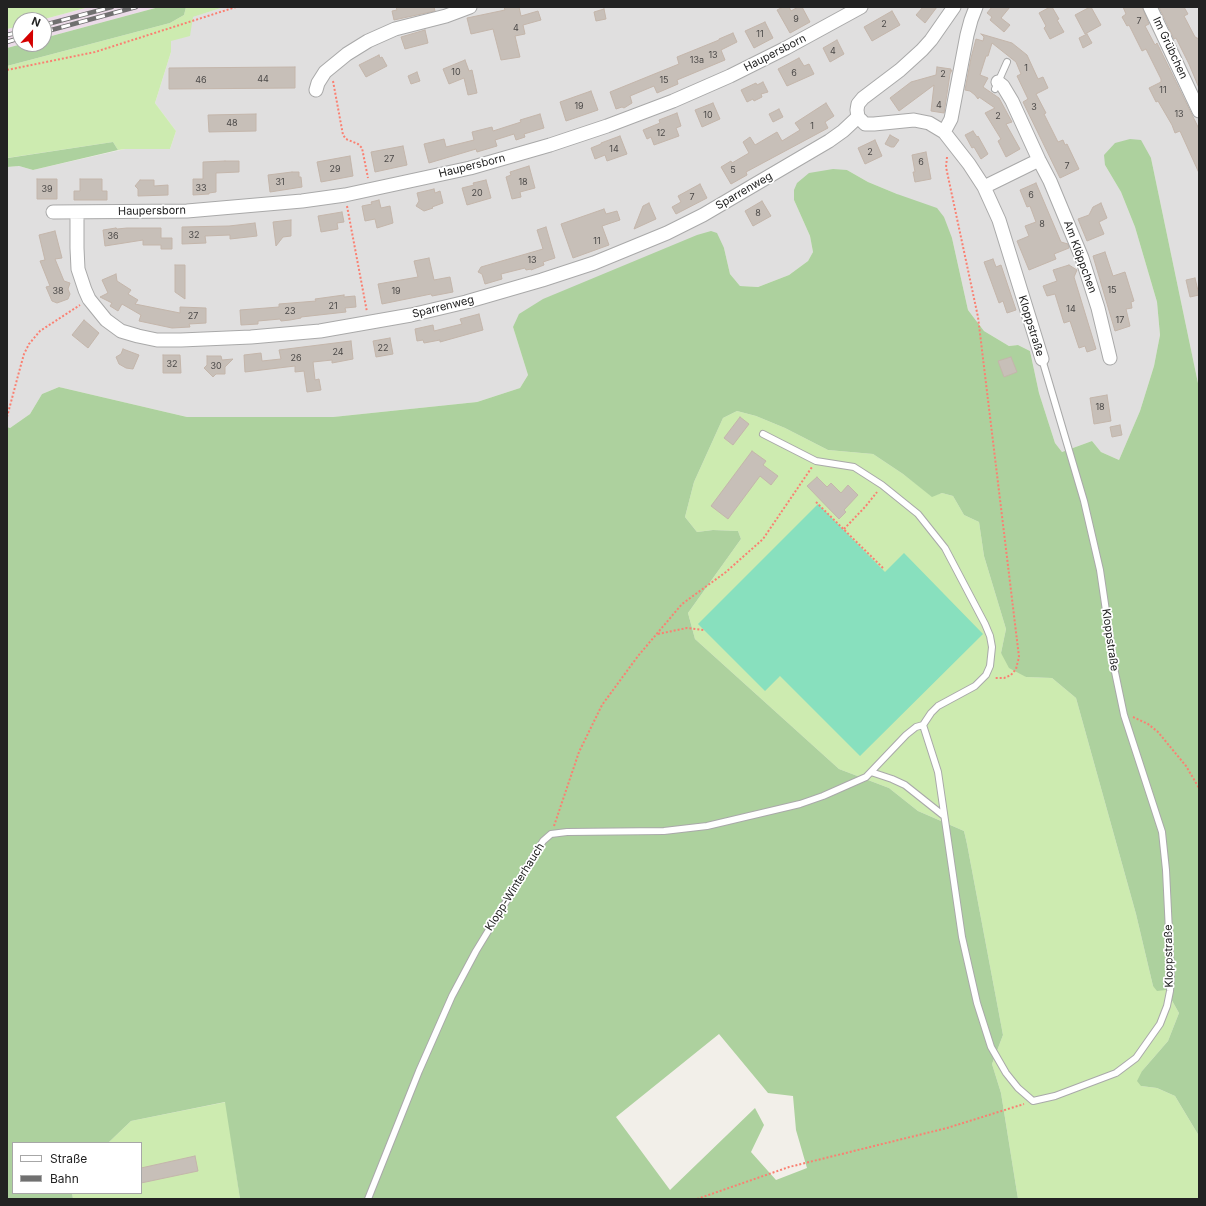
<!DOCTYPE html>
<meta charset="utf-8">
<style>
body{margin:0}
#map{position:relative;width:1206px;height:1206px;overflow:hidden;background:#f2efe9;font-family:Inter,sans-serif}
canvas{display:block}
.frame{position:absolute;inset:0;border:8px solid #222;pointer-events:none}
.legend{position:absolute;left:12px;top:1142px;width:130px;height:52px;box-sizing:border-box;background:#fff;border:1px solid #a7a7a7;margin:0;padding:5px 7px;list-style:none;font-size:12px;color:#222}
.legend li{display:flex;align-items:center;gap:8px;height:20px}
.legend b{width:20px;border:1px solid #a7a7a7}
.north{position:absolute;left:12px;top:12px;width:40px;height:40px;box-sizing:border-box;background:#fff;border:1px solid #a7a7a7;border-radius:50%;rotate:22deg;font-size:11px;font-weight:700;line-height:16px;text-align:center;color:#222}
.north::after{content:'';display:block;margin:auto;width:14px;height:18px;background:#d40000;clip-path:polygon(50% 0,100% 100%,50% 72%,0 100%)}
</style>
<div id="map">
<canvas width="1206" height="1206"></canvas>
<div class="frame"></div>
<ul class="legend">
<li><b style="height:5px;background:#fff"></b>Straße</li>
<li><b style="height:5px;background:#707070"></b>Bahn</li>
</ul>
<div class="north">N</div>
</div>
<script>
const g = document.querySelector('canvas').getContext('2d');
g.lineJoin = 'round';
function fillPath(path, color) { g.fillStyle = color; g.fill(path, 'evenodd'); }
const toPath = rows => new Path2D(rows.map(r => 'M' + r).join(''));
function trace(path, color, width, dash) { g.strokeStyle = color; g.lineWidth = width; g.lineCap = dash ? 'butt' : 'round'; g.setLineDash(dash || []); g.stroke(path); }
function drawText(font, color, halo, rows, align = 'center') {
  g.font = font + ' Inter,sans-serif'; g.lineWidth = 3.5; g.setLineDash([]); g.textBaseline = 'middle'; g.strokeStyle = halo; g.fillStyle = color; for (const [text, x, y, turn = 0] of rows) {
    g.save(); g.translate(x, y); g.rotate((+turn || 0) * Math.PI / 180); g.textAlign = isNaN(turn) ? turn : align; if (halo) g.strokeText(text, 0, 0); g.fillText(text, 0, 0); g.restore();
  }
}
const residential = toPath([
 [224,7,1199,7,1199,388,1151,158,1105,165,1121,192,1135,227,1157,302,1160,335,1154,366,1140,411,1119,460,1101,452,1092,441,1062,452,1055,443,1039,393,1030,351,1018,345,1009,346,984,331,968,310,952,238,897,194,868,182,847,170,794,200,810,236,813,252,808,261,789,275,758,287,740,286,730,274,724,248,513,327,528,375,520,388,477,402,333,417,187,417,59,387,42,394,30,414,10,428,7,427,7,167,19,166,33,170,125,149,170,149,176,131,155,103,171,52,171,41,192,17]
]);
const industrial = toPath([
 [89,7,159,7,44,38,44,20,41,20],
 [20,26,20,44,22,44,7,48,7,29]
]);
const grass = toPath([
 [7,7,89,7,41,20,20,20,20,26,7,29],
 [186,7,224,7,193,17,190,36,171,41,171,52,155,103,176,131,170,149,125,149,118,150,113,142,7,158,7,66,170,23,184,15],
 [737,411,756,416,785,428,828,450,873,454,903,474,932,496,942,493,953,496,964,515,979,522,984,556,1006,629,1001,653,1026,677,1052,678,1076,698,1136,914,1153,986,1166,990,1179,1013,1168,1041,1142,1071,1141,1086,1157,1088,1175,1096,1199,1136,1199,1199,1018,1199,1001,1093,992,1064,1003,1035,967,844,964,831,918,811,889,788,839,769,695,639,688,613,741,539,738,531,713,530,697,532,685,517,694,482,723,418],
 [226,1102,240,1199,73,1199,72,1193,141,1193,141,1143,108,1143,131,1121]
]);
const forest = toPath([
 [159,7,186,7,184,15,170,23,7,66,7,48,22,44,44,44,44,38],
 [1130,139,1141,140,1151,158,1199,388,1199,1136,1175,1096,1157,1088,1141,1086,1137,1081,1142,1071,1168,1041,1179,1013,1166,990,1157,991,1153,986,1136,914,1076,698,1052,678,1026,677,1009,668,1001,653,1006,629,984,556,979,522,964,515,953,496,942,493,932,497,903,474,873,454,828,450,785,428,756,416,737,411,723,418,694,482,685,517,697,532,713,530,738,531,741,539,688,613,695,639,839,769,889,788,918,811,964,831,967,844,1003,1035,992,1064,1001,1093,1018,1199,240,1199,225,1102,131,1121,108,1143,13,1143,13,1193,72,1193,73,1199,7,1199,7,427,10,428,30,414,42,394,59,387,187,417,333,417,477,402,520,388,528,375,513,327,519,314,543,299,697,235,711,231,717,233,724,248,730,274,740,286,758,287,789,275,808,261,813,252,810,236,794,200,794,190,797,183,809,173,833,169,847,170,868,182,897,194,937,208,944,217,952,238,968,310,984,331,1009,346,1018,345,1030,351,1039,393,1055,443,1062,452,1092,441,1101,452,1119,460,1140,411,1154,366,1160,335,1157,302,1135,227,1121,192,1105,165,1104,155,1115,143],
 [719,1034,768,1093,793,1096,796,1130,807,1168,776,1180,751,1152,764,1125,755,1108,670,1190,616,1117],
 [113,142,118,150,33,170,19,166,7,167,8,158]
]);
const pitch = toPath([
 [818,504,885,572,904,553,983,634,860,756,780,676,765,691,698,624]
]);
const building = toPath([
 [396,7,434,7,435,11,394,20,392,11,397,10,396,7],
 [504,7,519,7,521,16,538,11,541,20,523,25,525,34,515,36,520,57,501,60,493,29,471,34,467,18,505,10,504,7],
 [783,7,789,7,791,11,798,7,802,7,810,22,790,33,777,10,783,7],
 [923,7,937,7,925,23,916,15,923,7],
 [992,7,1010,7,1001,18,1010,25,1004,32,990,20,992,17,987,13,992,7],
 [1050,7,1052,7,1059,19,1057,20,1064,32,1050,39,1044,28,1046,26,1039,13,1050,7],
 [1090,7,1091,7,1101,25,1085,34,1075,15,1090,7],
 [1123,7,1142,7,1149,24,1145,26,1155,45,1157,43,1199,129,1199,173,1180,131,1175,133,1172,125,1158,101,1156,102,1149,88,1161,82,1161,79,1146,49,1142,51,1129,25,1127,26,1122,17,1126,14,1123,7],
 [1159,7,1184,7,1188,14,1184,16,1195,37,1199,39,1199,88,1189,64,1176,38,1174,39,1159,7],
 [604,9,606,19,596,21,594,12,604,9],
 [892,11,900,25,872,41,864,27,892,11],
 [765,22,773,38,754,48,745,31,765,22],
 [425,30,428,43,405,49,401,37,425,30],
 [733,33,737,42,721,50,725,60,677,80,678,84,657,93,654,86,630,96,632,103,624,108,622,107,616,109,610,92,679,64,677,57,719,40,719,39,733,33],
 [981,34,1012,43,1027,55,1038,79,1043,77,1048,88,1036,94,1046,113,1044,114,1058,142,1063,140,1065,145,1067,144,1079,169,1060,178,1023,102,1028,99,1017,76,1021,74,1016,62,992,43,988,56,986,56,980,75,988,78,983,87,999,98,1012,122,1006,124,1020,149,1006,157,998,141,1001,139,985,113,995,108,979,97,978,99,975,95,970,91,965,90,971,58,976,39,983,41,984,37,981,34],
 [1087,34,1092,43,1083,48,1079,38,1087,34],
 [837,40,844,54,830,62,823,48,837,40],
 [379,55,380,58,382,57,387,66,366,77,359,65,379,55],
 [799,58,804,66,809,64,814,74,787,86,778,69,799,58],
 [465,60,469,71,472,70,477,93,468,95,464,78,449,84,443,69,465,60],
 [295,67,295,88,169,89,169,68,295,67],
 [937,67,951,69,950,71,952,70,950,74,944,113,931,111,934,85,899,111,890,98,911,82,936,75,937,67],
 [417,72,420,81,411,84,408,76,417,72],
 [763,82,768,92,761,94,762,97,754,101,753,99,747,102,741,90,756,83,757,85,763,82],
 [591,91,598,110,566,121,560,102,591,91],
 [713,103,720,119,702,127,695,110,713,103],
 [826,103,834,116,825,122,828,128,746,172,747,175,731,184,721,167,731,161,732,163,749,153,743,142,750,137,755,145,777,132,782,141,800,130,795,123,826,103],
 [779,109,783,117,773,122,769,114,779,109],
 [677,113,681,126,676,128,679,136,654,145,651,137,647,139,643,130,660,123,659,120,677,113],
 [256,114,256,131,209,132,208,115,256,114],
 [540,114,544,128,524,134,525,137,516,140,514,134,495,140,497,146,477,152,476,149,429,163,424,144,444,139,446,147,474,140,472,132,492,127,493,131,521,122,520,120,540,114],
 [973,131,977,137,978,136,988,154,981,159,974,147,972,148,965,135,973,131],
 [890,135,899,140,894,147,891,147,885,144,890,135],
 [620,136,627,154,607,161,605,155,595,159,591,148,601,144,601,143,620,136],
 [875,140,882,156,865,164,858,148,875,140],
 [403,146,407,165,375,172,371,152,403,146],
 [926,152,931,179,915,182,913,172,915,172,912,155,926,152],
 [350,156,353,176,321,182,317,162,350,156],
 [225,161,239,161,239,172,216,173,216,192,209,193,209,194,193,195,193,179,203,179,203,162,225,161],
 [529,166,535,188,520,192,521,197,512,199,506,177,511,175,510,172,529,166],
 [292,172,299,172,299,177,301,177,302,187,270,192,268,175,292,172],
 [37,179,57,179,57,199,37,199,37,179],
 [80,179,102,179,102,191,107,191,107,200,74,200,74,191,80,191,80,179],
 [140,180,154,180,154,186,168,185,168,195,138,196,138,189,135,186,140,180],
 [486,180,491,198,467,205,462,188,474,185,473,183,486,180],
 [1036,183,1061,242,1068,244,1069,248,1054,254,1056,259,1029,270,1017,241,1029,236,1025,226,1036,222,1030,206,1027,207,1020,190,1036,183],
 [700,184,707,198,676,214,672,207,681,202,678,196,700,184],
 [434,189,435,193,440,191,443,203,432,207,433,208,424,211,416,206,419,201,417,193,434,189],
 [379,200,381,208,390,206,393,223,377,228,375,219,365,221,362,206,372,204,371,202,379,200],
 [762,201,771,216,753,226,745,211,762,201],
 [649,203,656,219,634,229,643,206,649,203],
 [1101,203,1107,218,1099,222,1104,234,1087,241,1078,219,1089,215,1093,207,1101,203],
 [604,209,606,214,617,211,620,220,602,226,609,245,573,258,561,224,604,209],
 [342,212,344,222,337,223,338,229,321,232,318,216,342,212],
 [291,220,291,236,283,237,276,246,273,222,291,220],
 [255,223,257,236,230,239,230,235,205,236,206,243,182,244,182,227,229,226,255,223],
 [546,227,555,258,543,262,544,265,531,270,531,269,526,270,525,268,501,274,502,279,485,284,482,274,478,272,481,267,543,249,537,230,546,227],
 [116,228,117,229,127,228,161,228,161,238,172,238,172,249,161,249,161,245,143,245,143,240,105,246,103,230,116,228],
 [55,231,62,258,55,259,64,281,70,283,68,289,70,294,68,299,57,303,52,301,46,287,50,286,40,261,45,260,39,235,55,231],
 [1105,252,1113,276,1125,272,1134,301,1131,302,1132,308,1126,309,1130,326,1115,331,1093,256,1105,252],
 [429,258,434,280,450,277,453,292,432,296,431,294,382,304,378,284,418,277,414,261,429,258],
 [993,259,996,267,1001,265,1016,310,1007,313,1003,301,999,303,984,262,993,259],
 [175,265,185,265,185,299,175,292,175,265],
 [1069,265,1077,270,1074,277,1096,349,1087,352,1085,346,1079,348,1070,321,1064,323,1055,294,1047,296,1043,286,1057,281,1053,270,1069,265],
 [116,274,117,281,131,290,128,294,138,300,135,304,180,313,180,307,206,308,206,323,189,324,190,327,172,328,139,321,141,315,122,304,118,311,110,306,112,303,100,297,108,293,102,280,116,274],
 [1195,278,1199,295,1190,297,1186,280,1195,278],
 [344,295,344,297,355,296,356,307,345,308,346,312,301,317,301,318,290,320,281,321,280,319,258,321,258,324,241,325,240,310,279,307,279,304,316,301,315,299,344,295],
 [479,314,483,330,440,342,440,340,424,343,423,340,417,341,415,329,433,325,434,331,462,324,460,319,479,314],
 [84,320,99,333,88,348,72,335,84,320],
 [390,338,393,354,376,357,373,341,390,338],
 [351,341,353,359,332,363,332,360,313,362,315,380,319,379,321,390,307,392,304,371,295,372,295,366,245,372,244,355,261,353,262,361,281,359,279,350,351,341],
 [123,349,139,355,133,369,126,368,119,364,116,357,121,354,123,349],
 [163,355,180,355,181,373,163,373,163,355],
 [207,356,221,356,222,360,233,359,225,367,225,374,216,374,213,377,204,368,207,365,207,356],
 [1011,357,1017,372,1004,377,998,361,1011,357],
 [1107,395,1111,421,1094,424,1090,398,1107,395],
 [740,417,749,424,733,445,724,438,740,417],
 [1120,425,1122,435,1112,437,1110,427,1120,425],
 [752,451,766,461,763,465,778,476,771,485,760,476,728,519,711,506,752,451],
 [817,477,827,487,831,483,841,493,848,485,858,495,844,510,846,512,839,519,807,486,817,477],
 [195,1156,198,1171,141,1183,141,1168,195,1156]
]);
const path = toPath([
 [7,70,95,52,236,7],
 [333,81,343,135,346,139,358,144,362,148,368,178],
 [947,157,946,167,978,317,1019,657,1016,669,1011,675,1004,678,994,678],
 [347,206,367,312],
 [7,417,19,372,24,354,29,344,40,331,80,305],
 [816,502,883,568],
 [844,529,865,507,877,492],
 [658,634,687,628,704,630],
 [1133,717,1148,724,1158,732,1186,766,1199,788],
 [554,826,579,752,602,705,638,656,682,604,726,572,763,539,812,467],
 [697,1199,789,1167,947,1128,1024,1104]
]);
const service = toPath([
 [995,89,1007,62],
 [763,434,816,461,854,467,882,485,918,514,945,548,985,624,990,636,992,647,990,666,986,675,975,686,938,706,931,713,923,725,938,772,962,937,977,1003,991,1047,1006,1073,1018,1088,1033,1101,1055,1096,1116,1073,1136,1058,1160,1024,1167,1006,1170,991,1171,973,1166,870,1162,832,1124,715,1115,672,1100,570,1084,501,1042,359],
 [871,772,892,779,905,785,944,816],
 [368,1199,419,1071,452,996,476,951,543,841,551,834,567,832,664,831,707,826,800,804,823,796,866,777,906,735,916,727,923,725]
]);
const minor = toPath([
 [954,7,931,40,922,50,900,70,863,98,858,104,857,110,858,117,865,124,874,124,914,120,929,123,944,132,969,164,984,187,999,220,1042,359],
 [1150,7,1199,111],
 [998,82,1003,86,1012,101,1039,160,1050,181,1082,258,1098,308,1110,358],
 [316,90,318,83,325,72,347,54,368,41,395,29,446,16,470,7],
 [944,132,951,119,967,35,971,20,976,7],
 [984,187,1039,160],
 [53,212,187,211,302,201,345,195,470,168,550,145,607,126,673,101,730,76,786,48,861,7],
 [77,212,77,248,78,269,85,290,89,299,106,320,121,331,138,336,157,340,181,340,251,337,320,331,411,315,466,302,542,280,594,263,667,233,703,215,829,141,843,131,858,117]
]);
const rail = toPath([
 [44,25,112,7],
 [44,32,136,7],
 [7,35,20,32],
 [7,42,20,38]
]);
const numberNames = [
 ["9",796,19],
 ["7",1139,21],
 ["2",884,24],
 ["4",516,28],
 ["11",760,34],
 ["4",833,51],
 ["13",713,55],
 ["13a",697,60],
 ["1",1026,68],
 ["10",456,72],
 ["6",794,73],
 ["2",943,74],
 ["44",263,79],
 ["46",201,80],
 ["15",664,80],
 ["11",1163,90],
 ["4",939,105],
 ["19",579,106],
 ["3",1034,107],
 ["13",1179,114],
 ["10",708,115],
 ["2",998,116],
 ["48",232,123],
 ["1",812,126],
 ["12",661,133],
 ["14",614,149],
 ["2",870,152],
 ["27",389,159],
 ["6",921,162],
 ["7",1067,166],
 ["29",335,169],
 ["5",733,170],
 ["31",280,182],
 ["18",523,182],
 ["33",201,188],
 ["39",47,189],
 ["20",477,193],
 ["6",1031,195],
 ["7",692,197],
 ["8",758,213],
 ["8",1042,224],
 ["32",194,235],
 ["36",113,236],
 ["11",597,241],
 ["13",532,260],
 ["15",1112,290],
 ["38",58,291],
 ["19",396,291],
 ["21",333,306],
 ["14",1071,309],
 ["23",290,311],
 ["27",193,316],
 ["17",1120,320],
 ["22",383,348],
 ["24",338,352],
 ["26",296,358],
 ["32",172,364],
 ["30",216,366],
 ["18",1100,407]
];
const streetNames = [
 ["Im Grübchen",1170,48,65],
 ["Haupersborn",775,53,-27],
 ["Haupersborn",472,166,-14],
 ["Sparrenweg",744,191,-30],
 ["Haupersborn",152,211,-1],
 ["Am Klöppchen",1080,257,70],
 ["Sparrenweg",443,307,-14],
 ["Kloppstraße",1031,326,73],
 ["Kloppstraße",1110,640,82],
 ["Klopp-Winterhauch",515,887,-58],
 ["Kloppstraße",1169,956,-91]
];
fillPath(residential, '#e0dfdf');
fillPath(industrial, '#ebdbe8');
fillPath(grass, '#cdebb0');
fillPath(forest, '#add19e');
fillPath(pitch, '#88e0be');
fillPath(building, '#c7bfb8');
trace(building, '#c4b6ab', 1);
trace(service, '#a9a9a9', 8);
trace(minor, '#a9a9a9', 15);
trace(path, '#fa8072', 2, [2, 2]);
trace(service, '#fff', 6);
trace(minor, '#fff', 13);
trace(rail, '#707070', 4.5);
trace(rail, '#fff', 3, [9]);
drawText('9px', '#4b4948', null, numberNames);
drawText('11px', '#222', '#fff', streetNames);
</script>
